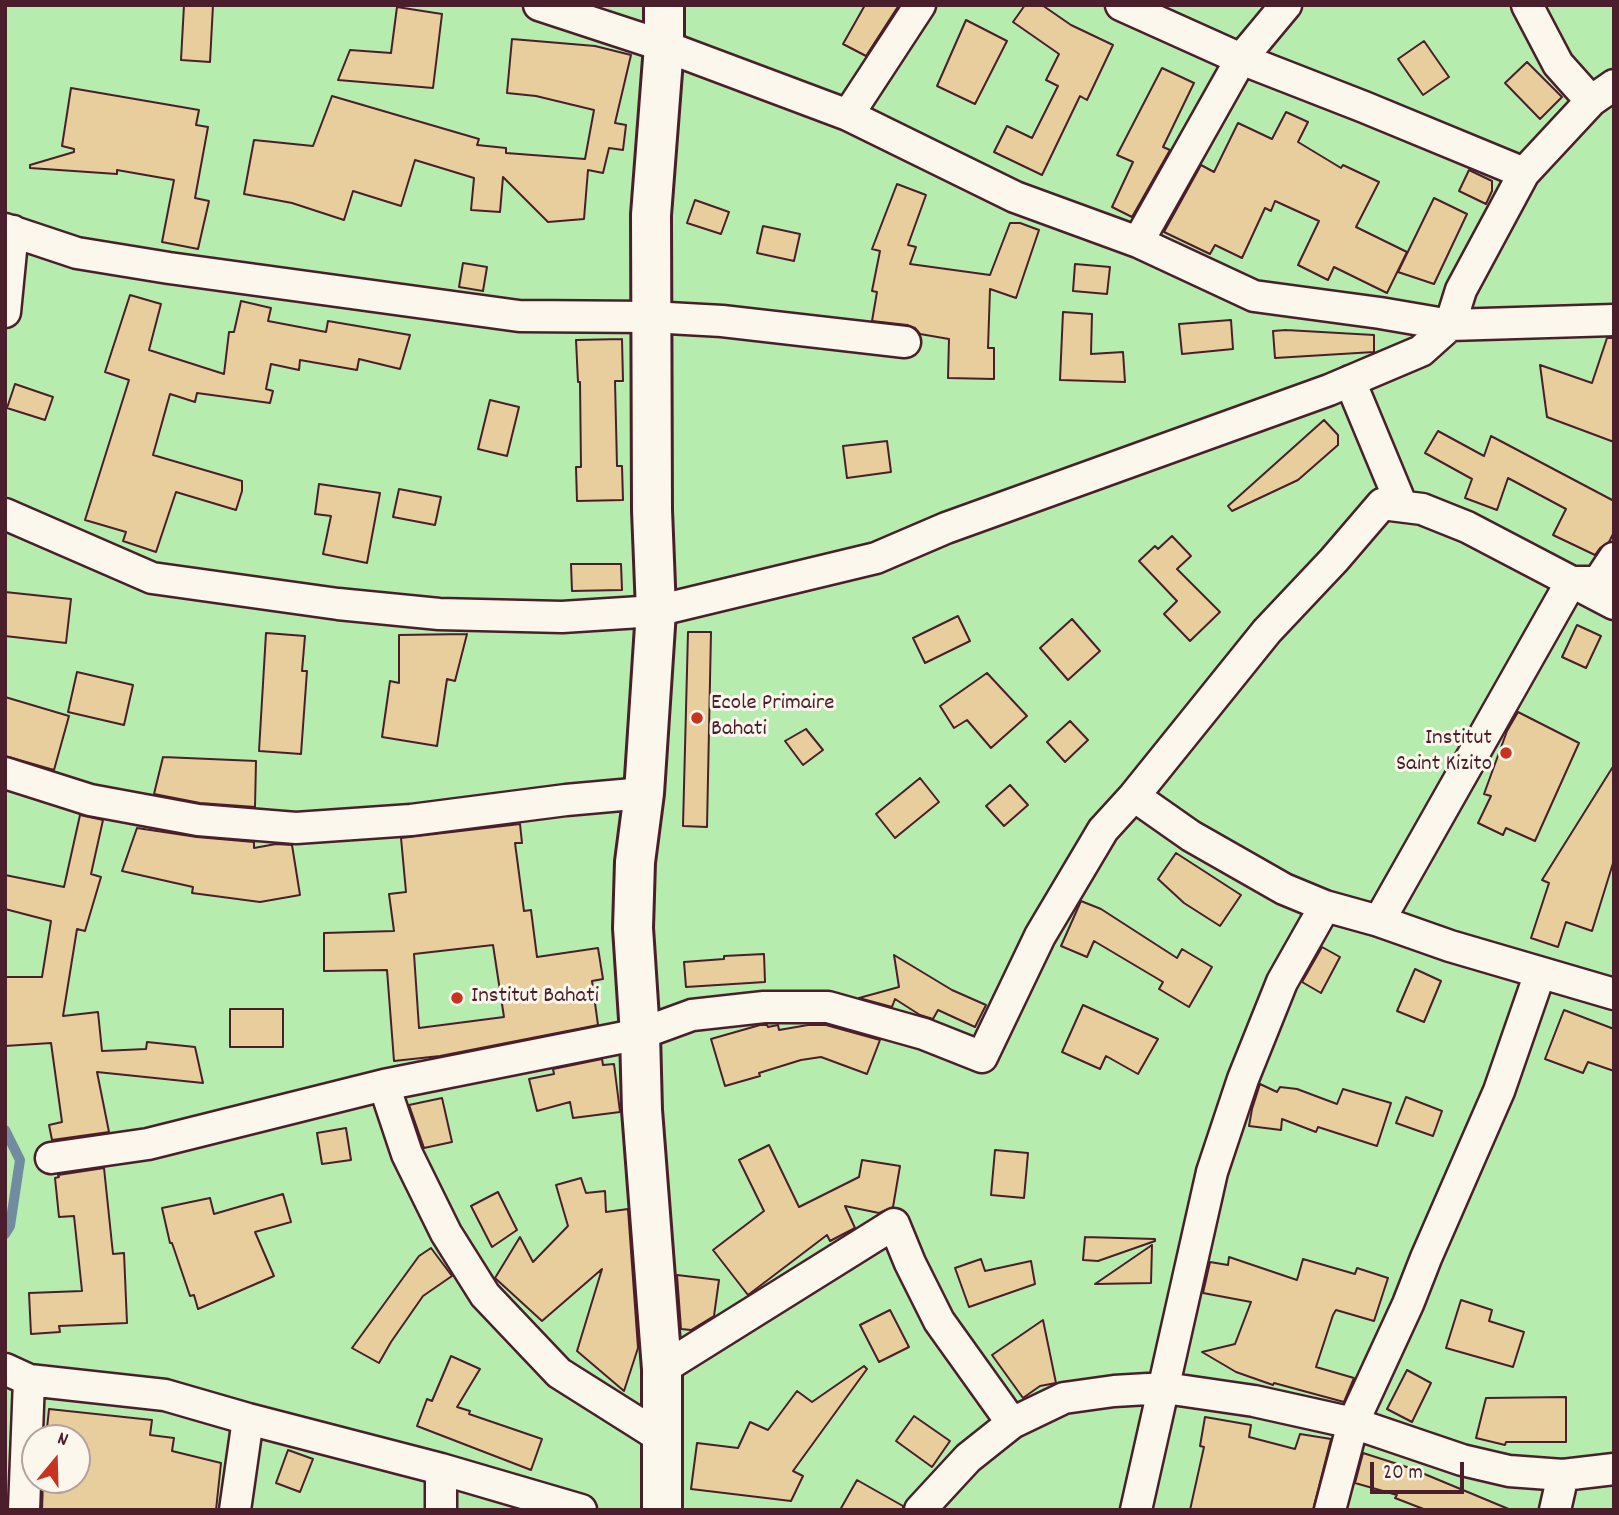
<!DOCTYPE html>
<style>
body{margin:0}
#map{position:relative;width:1619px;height:1515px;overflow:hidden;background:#fbf7ec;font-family:Dekko,sans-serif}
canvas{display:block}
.frame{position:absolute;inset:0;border:7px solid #4a1f2b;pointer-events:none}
.north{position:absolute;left:21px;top:1424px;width:70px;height:70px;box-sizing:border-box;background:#fbf7ec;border:2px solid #b4a19f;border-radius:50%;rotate:19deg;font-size:19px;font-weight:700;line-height:28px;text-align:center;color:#4a1f2b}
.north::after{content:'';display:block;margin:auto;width:24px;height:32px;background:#c8321e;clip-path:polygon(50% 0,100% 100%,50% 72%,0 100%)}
.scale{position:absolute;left:1370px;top:1462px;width:94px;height:32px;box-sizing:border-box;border:4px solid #4a1f2b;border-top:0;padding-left:9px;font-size:21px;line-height:24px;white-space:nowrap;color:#4a1f2b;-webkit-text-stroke:5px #fbf7ec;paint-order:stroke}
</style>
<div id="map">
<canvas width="1619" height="1515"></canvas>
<div class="frame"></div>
<div class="north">N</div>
<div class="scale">20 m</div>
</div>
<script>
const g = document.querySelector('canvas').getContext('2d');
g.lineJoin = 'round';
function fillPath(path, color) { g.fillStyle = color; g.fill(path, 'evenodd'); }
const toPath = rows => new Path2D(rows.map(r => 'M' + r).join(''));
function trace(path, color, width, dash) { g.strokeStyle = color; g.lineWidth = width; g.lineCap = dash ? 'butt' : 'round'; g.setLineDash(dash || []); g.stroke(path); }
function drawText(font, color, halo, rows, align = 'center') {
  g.font = font + ' Dekko,sans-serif'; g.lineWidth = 6; g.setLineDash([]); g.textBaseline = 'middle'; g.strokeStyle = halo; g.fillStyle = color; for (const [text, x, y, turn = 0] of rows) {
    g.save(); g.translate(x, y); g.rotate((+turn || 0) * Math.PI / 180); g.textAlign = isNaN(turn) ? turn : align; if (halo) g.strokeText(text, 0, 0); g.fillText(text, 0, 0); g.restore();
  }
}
const green = toPath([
 [5,5,1614,5,1614,1510,5,1510],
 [35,1438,77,1438,77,1480,35,1480]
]);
const stream = toPath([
 [5,1130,20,1160,10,1226,5,1234]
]);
const building = toPath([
 [184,5,213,5,210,62,181,60,184,5],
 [865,5,899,5,866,56,843,44,865,5],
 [1025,5,1042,5,1071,25,1113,45,1087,100,1080,96,1042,175,994,152,1007,126,1032,138,1058,86,1046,80,1059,54,1013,22,1025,5],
 [397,7,442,14,433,88,338,80,350,50,391,53,397,7],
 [966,20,1007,41,975,104,937,86,966,20],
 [512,39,595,46,631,55,615,123,626,125,623,150,609,148,603,173,588,170,584,219,548,222,503,177,500,212,471,210,474,178,415,160,401,206,353,191,344,220,292,203,244,194,254,140,313,146,332,96,479,139,477,145,506,148,506,153,585,159,594,110,536,96,507,93,512,39],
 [1424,41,1449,77,1423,95,1398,59,1424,41],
 [1527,62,1562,97,1540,119,1505,83,1527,62],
 [1162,68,1194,83,1163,147,1170,150,1132,217,1112,207,1133,162,1117,155,1162,68],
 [71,88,199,110,196,125,208,127,195,198,209,201,198,249,162,242,174,180,117,170,117,174,30,168,30,165,74,152,74,149,62,146,71,88],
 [1286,112,1308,122,1298,142,1341,168,1343,165,1379,182,1356,227,1407,252,1387,293,1334,267,1328,280,1298,265,1319,221,1275,201,1271,211,1265,208,1242,258,1215,245,1210,254,1164,232,1201,165,1214,172,1238,123,1272,139,1286,112],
 [1469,170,1492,181,1492,191,1486,204,1459,191,1469,170],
 [897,184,926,195,908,245,916,247,910,264,990,275,1010,223,1020,223,1039,230,1016,298,990,289,988,348,994,348,994,379,948,378,949,339,920,334,915,328,907,325,872,321,877,292,872,291,880,251,872,249,897,184],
 [1434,198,1467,214,1434,284,1398,272,1434,198],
 [695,200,729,212,721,234,687,223,695,200],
 [763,226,800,234,794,261,757,253,763,226],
 [463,263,487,267,483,291,459,287,463,263],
 [1075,264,1110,267,1107,294,1073,291,1075,264],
 [130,295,161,304,149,350,224,374,229,332,234,332,241,301,271,308,268,321,326,332,328,321,410,335,400,369,359,359,357,370,300,360,299,370,271,364,266,389,273,391,270,403,197,393,195,402,170,394,153,455,242,481,242,491,236,510,176,492,156,552,123,541,126,532,85,520,129,380,105,372,130,295],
 [1063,312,1092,314,1091,354,1123,352,1125,382,1060,380,1063,312],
 [1231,320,1233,349,1182,354,1179,324,1231,320],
 [1286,330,1374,335,1374,352,1275,358,1273,331,1286,330],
 [1607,338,1614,338,1614,442,1547,417,1540,365,1592,383,1607,338],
 [622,339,623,381,615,381,617,466,622,466,623,500,577,501,576,467,581,467,580,382,578,382,576,340,622,339],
 [15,384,53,397,45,420,7,408,15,384],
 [490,400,519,407,507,456,478,449,490,400],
 [1324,420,1338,435,1338,445,1298,480,1232,511,1228,506,1324,420],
 [1438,431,1484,456,1491,436,1614,501,1614,532,1609,542,1600,548,1595,555,1553,535,1566,509,1508,478,1497,510,1465,498,1472,479,1425,453,1438,431],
 [887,441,891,472,847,478,843,446,887,441],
 [319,484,380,493,367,563,323,554,331,516,315,514,319,484],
 [399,489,441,497,435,525,393,517,399,489],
 [1172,536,1191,556,1177,569,1220,612,1190,641,1164,614,1177,601,1139,561,1155,546,1158,549,1172,536],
 [571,564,621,564,622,590,572,591,571,564],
 [5,592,71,599,66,643,5,636,5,592],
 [958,616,970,641,925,663,913,638,958,616],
 [1072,619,1100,651,1068,680,1040,648,1072,619],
 [1577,625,1601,636,1586,668,1562,657,1577,625],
 [688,632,711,632,707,827,683,826,688,632],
 [266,633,305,636,302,671,307,671,301,754,259,751,266,633],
 [467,634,455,681,447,679,437,746,382,737,390,681,399,683,399,635,467,634],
 [77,672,133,685,124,725,68,712,77,672],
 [987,673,1027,716,991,748,967,720,954,728,940,706,987,673],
 [5,697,69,716,54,770,5,756,5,697],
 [1518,712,1579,743,1535,841,1506,828,1503,835,1478,823,1491,796,1484,794,1507,731,1518,712],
 [1070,721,1088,740,1065,762,1047,742,1070,721],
 [806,729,823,750,803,765,785,741,806,729],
 [163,757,256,761,255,807,200,803,154,794,163,757],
 [1614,765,1614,860,1592,931,1566,922,1558,947,1531,938,1549,883,1542,880,1614,765],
 [920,778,939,802,895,838,876,814,920,778],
 [1010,785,1028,805,1004,826,986,806,1010,785],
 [80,815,103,820,91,874,101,877,85,931,77,929,63,1016,98,1012,102,1051,146,1049,147,1042,195,1047,203,1083,97,1072,109,1132,52,1140,49,1125,62,1122,51,1043,5,1046,5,977,42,977,51,921,5,909,5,875,64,887,80,815],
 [520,824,522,843,515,843,524,911,531,910,537,957,598,948,603,979,592,981,598,1025,440,1056,394,1061,387,970,324,971,324,933,394,931,389,894,406,892,401,838,520,824],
 [493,945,504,1017,419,1028,414,954,493,945],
 [137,828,197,837,254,842,254,848,276,844,292,845,300,895,260,902,192,893,193,887,122,871,137,828],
 [1176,853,1241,895,1220,926,1184,903,1158,879,1176,853],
 [1081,901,1101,909,1177,958,1182,949,1212,967,1189,1007,1159,989,1163,982,1094,941,1087,957,1061,946,1081,901],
 [1322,947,1340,957,1321,993,1302,982,1322,947],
 [764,954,765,982,686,987,684,962,724,959,724,956,764,954],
 [894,955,952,990,986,1005,975,1027,938,1010,933,1019,920,1015,895,999,892,1007,859,998,899,987,894,955],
 [1415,969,1441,981,1424,1022,1397,1011,1415,969],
 [1083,1005,1158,1039,1138,1074,1106,1056,1100,1069,1062,1052,1083,1005],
 [230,1009,283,1009,283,1047,230,1047,230,1009],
 [1564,1010,1614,1029,1614,1071,1588,1062,1583,1073,1545,1059,1564,1010],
 [760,1025,767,1025,768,1027,778,1025,779,1030,808,1025,826,1025,880,1040,867,1074,821,1057,801,1060,759,1073,760,1076,725,1086,711,1039,760,1025],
 [602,1059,603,1065,614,1064,620,1112,573,1118,570,1102,537,1111,529,1079,554,1074,553,1069,602,1059],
 [1260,1084,1277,1092,1280,1087,1297,1089,1337,1104,1343,1089,1391,1103,1377,1146,1318,1127,1316,1132,1282,1119,1281,1130,1249,1126,1252,1109,1260,1084],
 [1406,1097,1442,1111,1433,1136,1396,1123,1406,1097],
 [442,1098,452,1142,424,1148,409,1105,442,1098],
 [346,1128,351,1160,322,1164,317,1133,346,1128],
 [769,1145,799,1207,859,1177,862,1160,900,1166,893,1207,879,1213,845,1206,855,1228,830,1241,827,1235,748,1295,713,1250,764,1211,739,1160,769,1145],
 [995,1150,1028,1153,1024,1198,991,1195,995,1150],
 [104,1168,113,1254,124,1253,127,1323,59,1326,60,1332,31,1334,29,1293,82,1291,74,1216,59,1217,55,1178,59,1177,58,1175,104,1168],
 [581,1178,586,1193,605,1191,606,1212,628,1209,638,1348,624,1391,577,1351,602,1269,542,1321,495,1278,520,1237,533,1262,568,1226,556,1185,581,1178],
 [498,1192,517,1230,492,1247,471,1206,498,1192],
 [283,1194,291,1222,255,1232,274,1276,198,1309,194,1295,190,1296,172,1243,170,1243,162,1208,210,1198,214,1214,283,1194],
 [1085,1237,1155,1239,1155,1241,1098,1261,1083,1260,1085,1237],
 [1152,1245,1151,1283,1095,1284,1152,1245],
 [431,1248,452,1276,423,1296,391,1342,379,1363,352,1348,419,1256,431,1248],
 [1229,1257,1297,1280,1303,1259,1355,1274,1357,1268,1388,1278,1374,1321,1336,1310,1333,1315,1316,1367,1354,1378,1344,1402,1274,1383,1273,1385,1236,1372,1202,1352,1235,1344,1251,1302,1203,1293,1210,1262,1228,1265,1229,1257],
 [981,1259,985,1271,1031,1261,1035,1284,969,1307,955,1268,981,1259],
 [677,1275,719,1280,714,1316,691,1330,681,1329,677,1275],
 [1461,1300,1492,1310,1489,1321,1524,1332,1513,1367,1446,1348,1461,1300],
 [890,1310,909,1347,879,1362,860,1325,890,1310],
 [1043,1320,1056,1383,1040,1386,1023,1398,992,1355,1043,1320],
 [451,1356,480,1369,457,1407,470,1411,469,1414,542,1439,531,1470,417,1426,427,1399,432,1401,451,1356],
 [864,1366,867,1369,793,1471,803,1476,791,1501,691,1489,697,1443,738,1448,750,1422,768,1430,797,1391,812,1402,864,1366],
 [1407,1370,1431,1383,1412,1422,1387,1409,1407,1370],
 [1566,1397,1566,1442,1506,1442,1505,1445,1476,1438,1486,1398,1566,1397],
 [49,1409,152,1420,150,1435,174,1438,172,1451,221,1463,216,1510,42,1510,43,1480,77,1480,77,1438,46,1438,49,1409],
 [914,1416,950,1441,932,1467,896,1441,914,1416],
 [1205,1417,1251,1425,1249,1437,1295,1449,1300,1434,1331,1439,1313,1510,1190,1510,1204,1447,1200,1446,1205,1417],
 [288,1450,313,1459,300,1492,276,1483,288,1450],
 [1363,1453,1410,1468,1511,1510,1426,1510,1395,1498,1397,1495,1355,1483,1363,1453],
 [857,1480,903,1506,903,1510,840,1510,857,1480]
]);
const minor = toPath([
 [539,5,664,46,848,115,1015,197,1138,242,1254,296,1380,313,1450,325,1614,320],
 [1121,5,1241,59,1364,107,1524,173],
 [1527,5,1558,64,1591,101],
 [848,115,920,5],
 [5,229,77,253,169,268,519,316,650,317,722,321,905,342],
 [1138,242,1241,59,1286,5],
 [5,312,13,231],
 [1350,381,1402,506],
 [5,514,152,578,338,604,439,614,562,617,656,611,876,558,946,528,1329,390,1421,351,1450,325,1461,290,1524,173,1591,101,1614,85],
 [5,773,90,800,198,820,296,828,411,820,566,800,644,793],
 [1134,796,1191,836,1284,889,1325,906,1379,921,1450,946,1614,994],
 [1379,921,1571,582,1598,582,1614,558],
 [384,1085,407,1154,446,1233,485,1295,559,1373,662,1438],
 [51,1158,148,1144,384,1085,640,1034,692,1015,764,1007,828,1007,924,1034,982,1057,1040,936,1103,830,1134,796,1267,631,1334,560,1382,504,1422,509,1467,527,1614,604],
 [5,1369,29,1380,165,1395,248,1419,441,1469,581,1510],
 [662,1369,894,1224,910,1263,939,1321,1012,1423],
 [441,1469,441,1510],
 [24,1510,29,1380],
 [235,1510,248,1419],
 [920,1510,968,1458,1012,1423,1064,1398,1114,1391,1165,1388,1254,1401,1353,1423,1462,1460,1509,1471,1563,1475,1614,1469],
 [1136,1510,1212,1172,1243,1079,1282,982,1325,906],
 [1330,1510,1353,1423,1408,1304,1426,1258,1499,1091,1540,973],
 [1555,1510,1563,1475]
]);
const tertiary = toPath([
 [662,1510,662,1369,642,1110,640,1034,633,928,635,862,644,793,656,611,652,510,651,215,664,46,664,5]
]);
const markers = [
 [697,718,7,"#c8321e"],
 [1506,753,7,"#c8321e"],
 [457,998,7,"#c8321e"]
];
const poiNames = [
 ["Ecole Primaire",711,705],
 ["Bahati",711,731],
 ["Institut",1492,740,"right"],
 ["Saint Kizito",1492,766,"right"],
 ["Institut Bahati",471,998]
];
fillPath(green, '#b6ecae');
trace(stream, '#708c9e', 10);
fillPath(building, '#e8cd9d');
trace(building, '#4a1f2b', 2);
trace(minor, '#4a1f2b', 35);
trace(tertiary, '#4a1f2b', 44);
trace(minor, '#fbf7ec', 30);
trace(tertiary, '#fbf7ec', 38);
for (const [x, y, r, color] of markers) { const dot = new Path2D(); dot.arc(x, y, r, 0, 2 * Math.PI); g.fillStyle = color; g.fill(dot); trace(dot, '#fbf7ec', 2.5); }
drawText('23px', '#4a1f2b', '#fbf7ec', poiNames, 'left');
</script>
